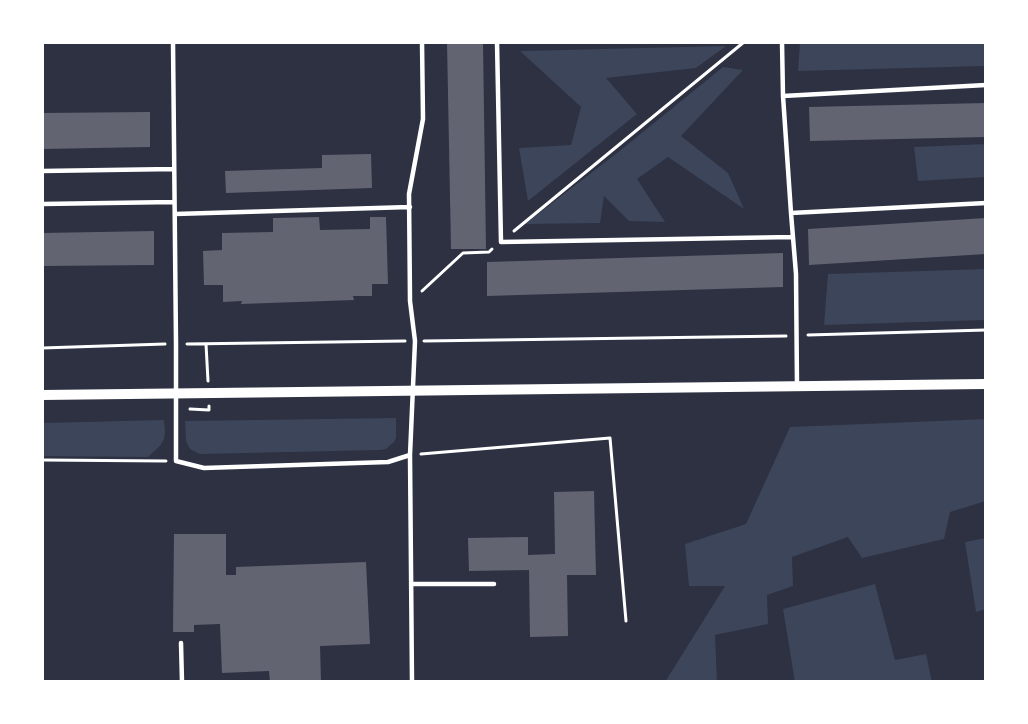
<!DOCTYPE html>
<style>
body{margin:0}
#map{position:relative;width:1028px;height:724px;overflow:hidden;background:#2d3142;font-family:"Alegreya Sans",sans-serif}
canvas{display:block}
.frame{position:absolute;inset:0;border:44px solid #fff;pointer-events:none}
</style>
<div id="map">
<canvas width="1028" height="724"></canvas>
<div class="frame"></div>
</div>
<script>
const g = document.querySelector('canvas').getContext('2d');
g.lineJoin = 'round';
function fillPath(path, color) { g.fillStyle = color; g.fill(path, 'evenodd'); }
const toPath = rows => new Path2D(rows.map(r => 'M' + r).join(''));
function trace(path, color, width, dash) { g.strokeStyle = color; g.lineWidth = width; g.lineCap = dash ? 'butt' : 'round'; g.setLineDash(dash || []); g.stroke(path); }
const green = toPath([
 [800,42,986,42,986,66,798,71],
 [726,46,696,68,606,78,637,114,528,201,519,148,571,145,581,107,520,51],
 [723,67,743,70,681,136,728,173,744,209,668,157,637,179,665,222,629,221,604,196,600,223,525,224,617,153],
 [986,144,986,177,918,181,914,147],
 [986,269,986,320,824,325,828,274],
 [396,418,396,438,394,442,386,449,380,450,200,454,190,449,186,441,185,421],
 [986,419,986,501,950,512,944,539,862,558,848,537,792,557,793,586,767,595,768,624,715,635,717,682,665,682,725,586,689,586,685,544,746,524,790,427],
 [164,420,165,432,164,439,160,446,148,457,42,456,42,423],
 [986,538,986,609,976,612,965,542],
 [875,584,895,660,926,654,932,682,795,682,783,609]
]);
const building = toPath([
 [447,42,483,42,486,249,451,249],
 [986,103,986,137,810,141,809,107],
 [150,112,150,147,42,149,42,113],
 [371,154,372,188,226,193,225,171,322,168,322,155],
 [319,217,320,230,370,229,370,217,386,217,388,284,372,284,372,296,353,296,354,300,241,304,242,301,223,302,223,285,204,285,203,251,222,250,222,233,273,232,273,218],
 [986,218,986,254,809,265,808,229],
 [154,231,154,265,42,266,42,233],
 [783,253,783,287,487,296,487,262],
 [594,491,596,575,567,575,568,636,530,637,529,570,469,571,468,538,528,537,528,555,555,554,554,492],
 [174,534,226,534,226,575,236,575,236,567,366,562,370,644,320,646,321,682,270,682,269,671,222,673,220,624,194,625,194,632,173,632]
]);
const path = toPath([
 [514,231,744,42],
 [422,291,463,253,489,252,492,249],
 [808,335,986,330],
 [424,341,786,336],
 [187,344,405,341],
 [206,344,208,381],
 [42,348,165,344],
 [190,409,209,410,209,406],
 [421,454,610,438,626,621],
 [42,460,166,461]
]);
const service = toPath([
 [173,42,176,344,176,461,204,468,388,462,410,455],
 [497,42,501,242,793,237],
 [782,42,783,96,791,213,796,274,797,386],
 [783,96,986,85],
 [42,171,174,169],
 [42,204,174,202],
 [791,213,986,203],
 [175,214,410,207],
 [411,584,494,584],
 [181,643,182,682],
 [412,682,410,455,415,341,410,301,409,194,423,119,422,42]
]);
const tertiary = toPath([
 [42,395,986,384]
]);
fillPath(green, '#3c4559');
fillPath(building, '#626471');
trace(path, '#fff', 3);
trace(service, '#fff', 4.5);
trace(tertiary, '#fff', 10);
</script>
